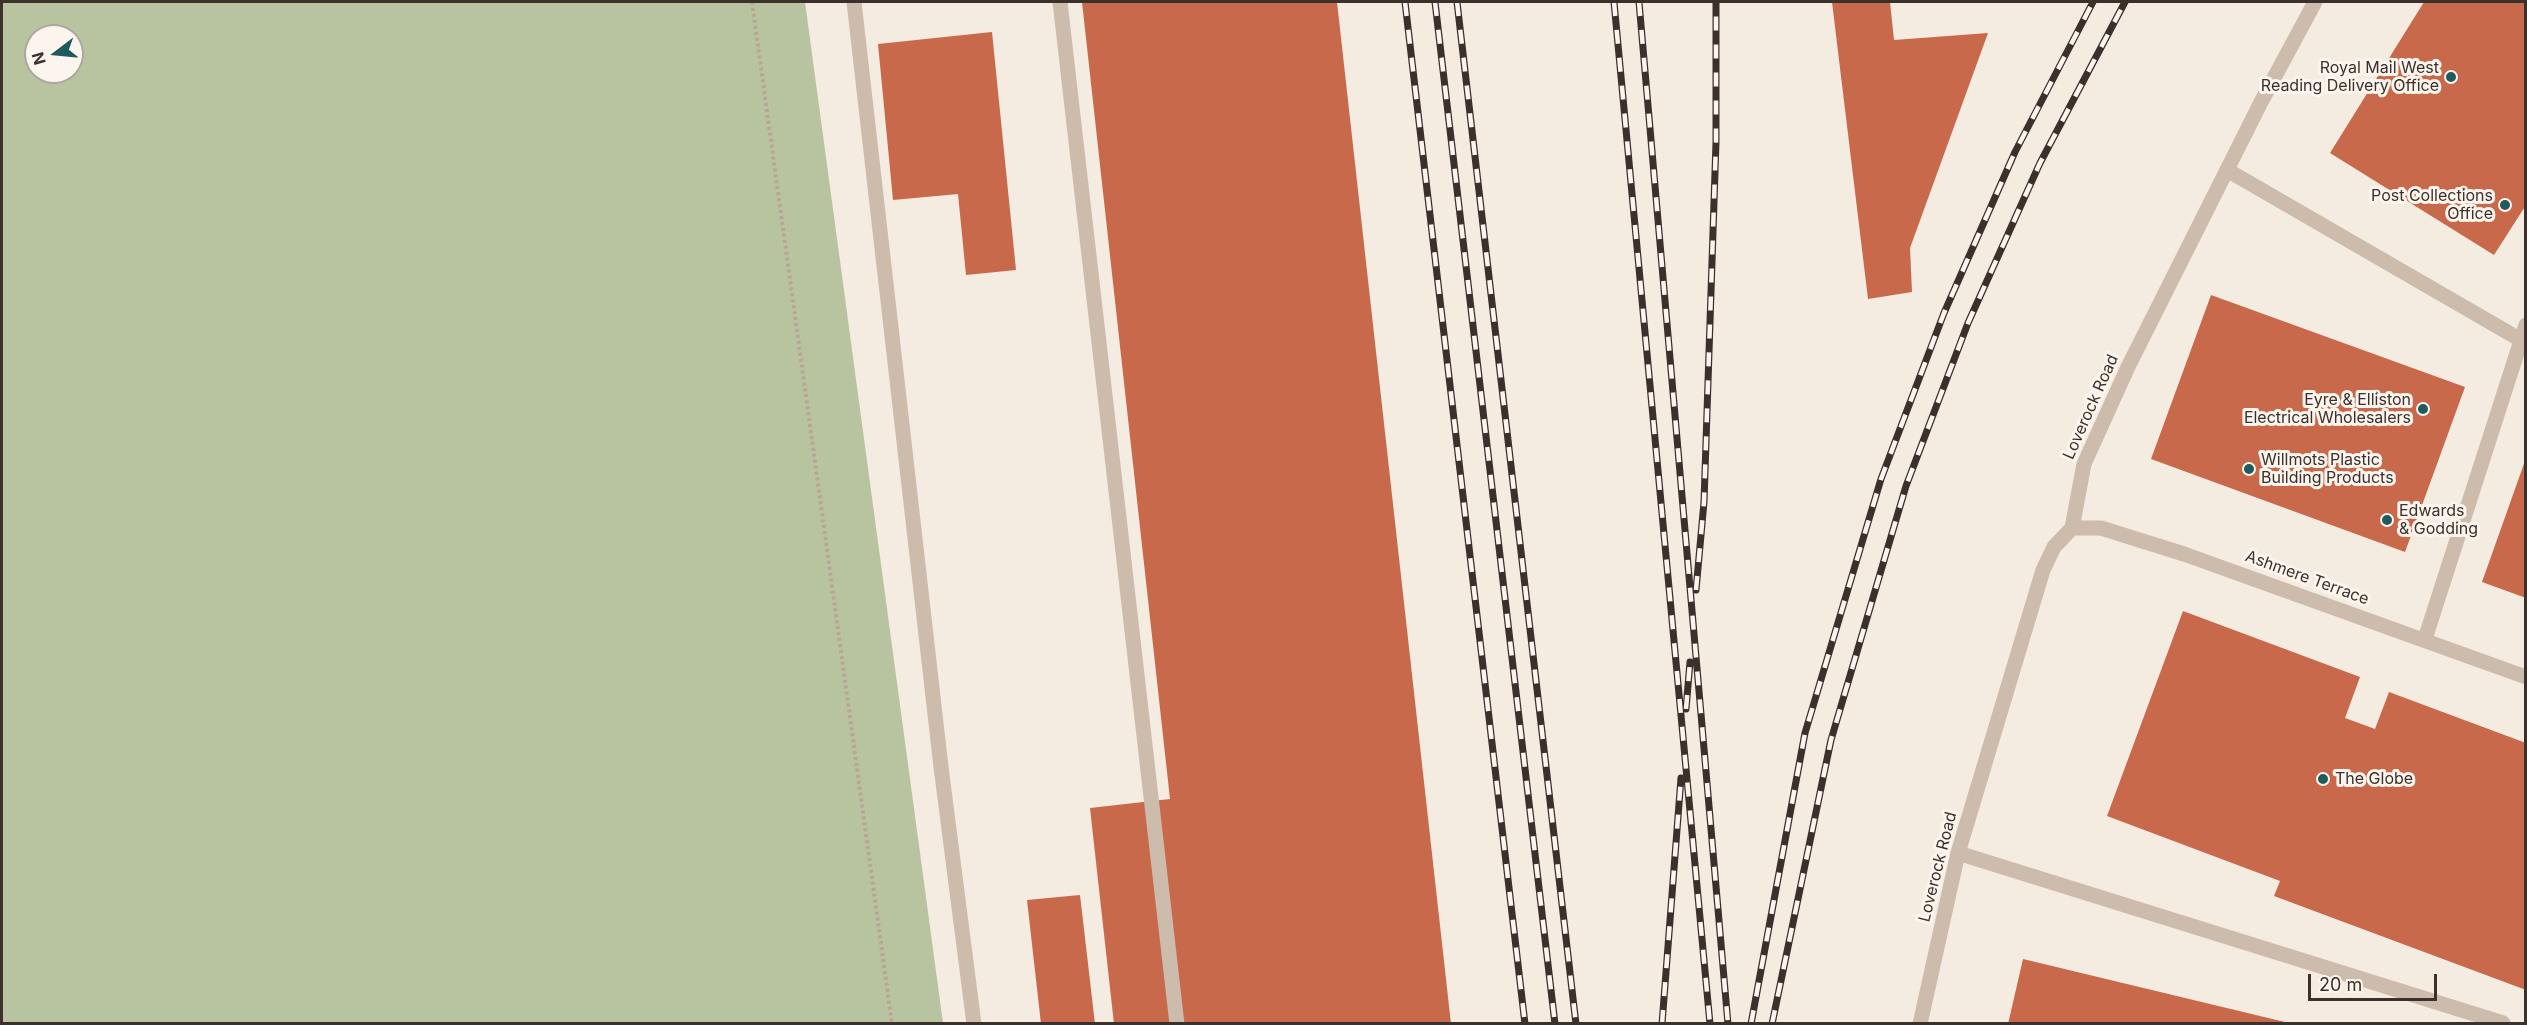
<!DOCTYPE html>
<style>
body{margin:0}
#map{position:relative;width:2527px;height:1025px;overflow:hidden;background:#f4ebe1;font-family:Inter,sans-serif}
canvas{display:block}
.frame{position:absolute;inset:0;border:3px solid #3b302b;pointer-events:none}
.north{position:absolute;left:24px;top:24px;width:60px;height:60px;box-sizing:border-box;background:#fbf5ee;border:2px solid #aea6a0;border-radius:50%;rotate:254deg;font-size:16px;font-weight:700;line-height:24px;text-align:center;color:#3b302b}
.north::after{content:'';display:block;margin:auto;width:21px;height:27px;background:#1f5a5e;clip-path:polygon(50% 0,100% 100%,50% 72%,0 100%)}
.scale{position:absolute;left:2308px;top:974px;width:129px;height:27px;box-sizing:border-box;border:3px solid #3b302b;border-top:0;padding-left:8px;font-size:18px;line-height:21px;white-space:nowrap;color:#3b302b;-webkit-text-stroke:4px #fbf5ee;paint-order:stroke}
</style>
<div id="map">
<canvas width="2527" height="1025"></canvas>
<div class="frame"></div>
<div class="north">N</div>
<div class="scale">20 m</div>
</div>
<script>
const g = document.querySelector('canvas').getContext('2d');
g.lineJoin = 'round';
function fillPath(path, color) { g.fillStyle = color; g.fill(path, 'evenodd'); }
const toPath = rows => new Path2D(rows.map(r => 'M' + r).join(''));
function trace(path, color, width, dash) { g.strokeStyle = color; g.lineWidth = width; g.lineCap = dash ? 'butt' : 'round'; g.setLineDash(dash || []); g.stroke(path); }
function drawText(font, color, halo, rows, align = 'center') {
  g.font = font + ' Inter,sans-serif'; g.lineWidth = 6; g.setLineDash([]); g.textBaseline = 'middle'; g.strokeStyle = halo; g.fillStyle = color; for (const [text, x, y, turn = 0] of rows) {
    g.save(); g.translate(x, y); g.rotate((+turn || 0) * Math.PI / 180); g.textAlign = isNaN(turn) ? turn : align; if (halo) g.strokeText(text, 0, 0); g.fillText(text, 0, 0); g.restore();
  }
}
const green = toPath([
 [2,2,805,2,943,1023,2,1023],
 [36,36,72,36,72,72,36,72]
]);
const building = toPath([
 [1082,2,1337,2,1451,1024,1114,1024,1090,808,1170,799],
 [1832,2,1890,2,1894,40,1988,33,1910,248,1912,292,1868,299],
 [2424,2,2526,2,2526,205,2494,255,2330,153],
 [992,32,1016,270,966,275,958,194,893,200,878,44],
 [2211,295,2465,387,2405,552,2151,459],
 [2526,458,2526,598,2482,582],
 [2183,611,2360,677,2345,718,2375,729,2389,692,2526,743,2526,990,2274,896,2280,881,2107,816],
 [1080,895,1095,1024,1041,1024,1027,900],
 [2023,959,2289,1023,2289,1024,2008,1024]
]);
const path = toPath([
 [752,2,892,1024]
]);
const service = toPath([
 [854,2,941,767,974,1024],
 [1060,2,1177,1024],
 [2227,170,2521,340],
 [2425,639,2526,325],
 [1958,853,2503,1023]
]);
const minor = toPath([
 [2072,528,2101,528,2184,554,2526,677],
 [1920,1024,1958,853,2043,570,2054,547,2072,528,2084,464,2128,367,2260,104,2315,2]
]);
const rail = toPath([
 [1405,2,1525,1024],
 [1435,2,1555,1024],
 [1457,2,1576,1024],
 [1614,2,1710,1024],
 [1639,2,1728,1024],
 [1696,590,1704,502,1716,142,1716,2],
 [1686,709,1690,662],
 [1662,1024,1681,778],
 [1751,1024,1805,733,1881,479,1944,313,2015,152,2093,2],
 [1772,1024,1831,740,1906,486,1968,323,2040,163,2125,2]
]);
const markers = [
 [2451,77,6,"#1f5a5e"],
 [2505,205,6,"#1f5a5e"],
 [2423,409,6,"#1f5a5e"],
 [2249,469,6,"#1f5a5e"],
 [2387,520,6,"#1f5a5e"],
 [2323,779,6,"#1f5a5e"]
];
const poiNames = [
 ["Royal Mail West",2439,68],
 ["Reading Delivery Office",2439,86],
 ["Post Collections",2493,196],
 ["Office",2493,214],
 ["Eyre & Elliston",2411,400],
 ["Electrical Wholesalers",2411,418],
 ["Willmots Plastic",2261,460,"left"],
 ["Building Products",2261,478,"left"],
 ["Edwards",2399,511,"left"],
 ["& Godding",2399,529,"left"],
 ["The Globe",2335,779,"left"]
];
const streetNames = [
 ["Loverock Road",2091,407,-66],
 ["Ashmere Terrace",2307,578,20],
 ["Loverock Road",1938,867,-76]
];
fillPath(green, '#b8c4a0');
fillPath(building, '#c8694b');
trace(path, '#b9a596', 4, [3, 3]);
trace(service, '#cdbbac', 15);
trace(minor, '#cdbbac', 15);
trace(rail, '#3b302b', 7);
trace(rail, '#fbf5ee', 4.5, [14]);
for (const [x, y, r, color] of markers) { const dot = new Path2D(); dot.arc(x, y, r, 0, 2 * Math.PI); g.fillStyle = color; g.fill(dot); trace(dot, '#fbf5ee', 2); }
drawText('16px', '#3b302b', '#fbf5ee', poiNames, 'right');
drawText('16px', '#3b302b', '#fbf5ee', streetNames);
</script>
